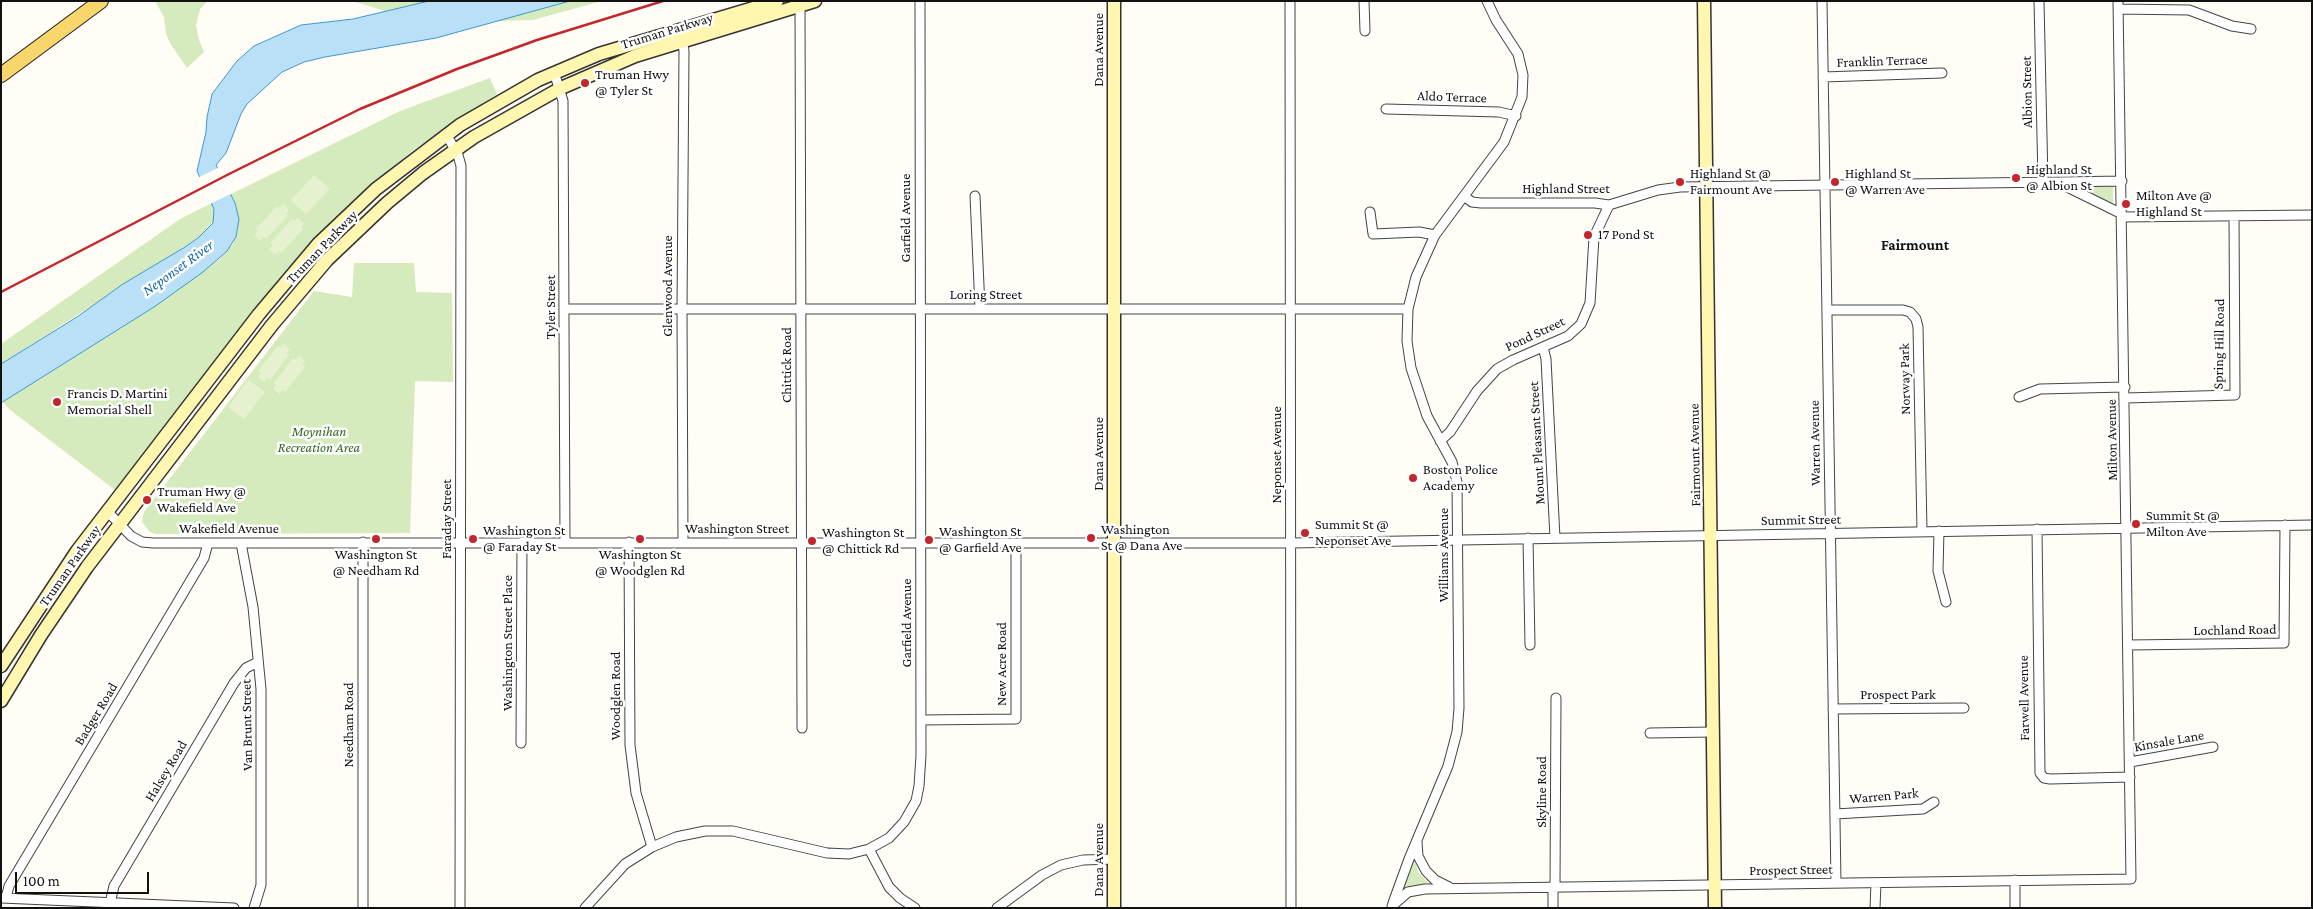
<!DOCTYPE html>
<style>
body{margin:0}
#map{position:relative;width:2313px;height:909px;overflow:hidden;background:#fffdf5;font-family:"Crimson Pro",serif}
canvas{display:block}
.frame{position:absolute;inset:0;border:2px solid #111;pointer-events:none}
.scale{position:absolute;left:15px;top:872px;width:134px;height:22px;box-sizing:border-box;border:2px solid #111;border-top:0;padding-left:6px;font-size:15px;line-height:18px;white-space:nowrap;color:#111;-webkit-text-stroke:4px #fff;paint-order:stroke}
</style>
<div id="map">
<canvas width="2313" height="909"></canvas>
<div class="frame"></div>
<div class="scale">100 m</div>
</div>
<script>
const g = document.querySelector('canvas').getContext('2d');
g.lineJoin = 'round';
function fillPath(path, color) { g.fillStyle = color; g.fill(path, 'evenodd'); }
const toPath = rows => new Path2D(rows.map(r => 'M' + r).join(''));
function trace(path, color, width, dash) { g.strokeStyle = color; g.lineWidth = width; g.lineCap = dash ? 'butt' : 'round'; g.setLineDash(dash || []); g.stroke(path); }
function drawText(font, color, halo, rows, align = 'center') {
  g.font = font + ' "Crimson Pro",serif'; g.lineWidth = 5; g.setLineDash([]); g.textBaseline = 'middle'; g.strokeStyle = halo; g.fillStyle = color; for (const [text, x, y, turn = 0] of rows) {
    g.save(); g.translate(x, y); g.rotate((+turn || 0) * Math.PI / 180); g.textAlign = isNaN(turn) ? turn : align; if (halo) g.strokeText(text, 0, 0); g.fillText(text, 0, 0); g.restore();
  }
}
const green = toPath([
 [155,1,208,1,200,9,196,25,199,40,204,52,187,68,170,43,166,34,164,17],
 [352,1,602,1,533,20,494,21,392,13],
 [490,78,497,94,416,148,359,196,303,251,247,319,115,490,9,409,3,402,154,307,219,259,233,244,238,231,235,203,231,194,400,111],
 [2077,186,2113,186,2113,204],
 [212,203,215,219,198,238,1,364,1,344,180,219],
 [354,263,414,263,416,292,452,293,453,382,415,381,410,533,156,534,150,532,142,522,144,512,314,291,352,297],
 [1414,860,1419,873,1429,884,1404,888]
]);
const pitch = toPath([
 [314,175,330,189,306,214,291,200],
 [283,204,289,210,286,214,288,216,266,239,264,237,260,241,254,235,258,232,256,229,277,206,280,208],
 [298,218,304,224,301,227,303,229,281,253,279,251,275,255,269,249,273,245,270,243,292,219,294,221],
 [283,344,290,349,287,353,289,355,270,380,267,378,264,382,258,377,261,373,258,371,278,346,280,348],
 [299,356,305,361,302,365,305,367,285,392,283,390,280,394,273,389,276,385,274,383,293,358,296,360],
 [248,380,265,392,244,419,228,407]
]);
const water = toPath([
 [429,1,570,1,436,38,325,57,304,62,282,72,247,104,241,114,226,153,216,165,235,203,239,219,236,237,227,251,203,272,154,307,1,403,1,364,77,317,123,284,185,247,198,238,213,223,214,209,197,171,206,132,207,117,212,94,237,61,254,46,301,25,353,19,429,1]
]);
const pier = toPath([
 [220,167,233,193,210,204,197,178]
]);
const street = toPath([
 [800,1,802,728],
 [1290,1,1291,908],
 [1364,1,1365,31],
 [1822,1,1836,883],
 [2039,1,2043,182],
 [2118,9,2189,10,2232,26,2251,29],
 [682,38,684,51,682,309,683,542],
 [554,72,563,101,565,542],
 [1823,77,1942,73],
 [1386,109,1499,112,1516,116],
 [446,134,458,155,461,166,460,908],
 [2060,182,2122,181],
 [975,196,980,308],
 [1464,196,1472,202,1481,203,1595,203,1609,205,1658,190,1680,187,2057,182,2122,214],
 [1370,212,1373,234,1419,232,1435,235],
 [2122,217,2312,215],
 [564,309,1408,309],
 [1827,310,1903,310,1910,312,1916,319,1918,327,1922,531],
 [1543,347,1546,359,1555,538],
 [2019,397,2040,389,2125,387],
 [2125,398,2235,395,2234,216],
 [1440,441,1450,432,1477,391,1497,369,1513,360,1568,336,1581,324,1590,303,1594,237,1609,205],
 [107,511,131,536,142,542,153,543,1291,543,2312,525],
 [2037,529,2040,773,2044,778,2050,779,2130,777],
 [1939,531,1938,571,1946,602],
 [1528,538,1530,645],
 [629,542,630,745,636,793,652,847],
 [241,543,253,607,261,689,261,885,254,908],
 [2128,645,2284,643,2285,525],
 [1833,709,1964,708],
 [921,720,1016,719,1016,543],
 [1650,733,1713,732],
 [521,743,522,542],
 [2130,762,2213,747],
 [1835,814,1923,809,1934,802],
 [1417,842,1418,856,1426,871,1435,880,1449,887],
 [869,849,889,887,900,898,915,908],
 [1553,887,1553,908],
 [1555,887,1556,698],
 [1,898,234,908],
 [6,898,9,886,204,558,208,543],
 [110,903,114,886,234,683,246,668,258,662],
 [1393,903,1409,859,1448,766,1457,732,1459,708,1457,482,1452,462,1427,416,1411,368,1407,341,1408,309,1416,277,1435,235,1504,142,1522,97,1523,75,1518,54,1496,20,1487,1],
 [1392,906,1408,892,1425,889,2131,879,2118,1],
 [363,908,363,542],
 [585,908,625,864,652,847,676,837,705,831,733,831,827,853,849,854,869,849,889,838,904,822,916,801,919,786,921,755,920,1],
 [997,908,1042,875,1061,865,1083,860,1114,859],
 [1875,908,1876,883],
 [2015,908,2015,880]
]);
const secondary = toPath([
 [1114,1,1114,908],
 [1704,1,1715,908],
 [1,666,77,551,259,314,318,244,376,189,460,125,538,80,599,54,777,1],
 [1,701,41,635,87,567,272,325,327,260,387,203,423,173,474,137,561,88,635,56,815,1]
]);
const primary = toPath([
 [1,75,101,1]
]);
const rail = toPath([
 [1,292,231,173,360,109,457,69,537,40,663,1]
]);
const markers = [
 [585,83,5,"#c4262e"],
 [2016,178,5,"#c4262e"],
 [1680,182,5,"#c4262e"],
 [1835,182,5,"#c4262e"],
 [2126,204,5,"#c4262e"],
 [1588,235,5,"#c4262e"],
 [57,402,5,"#c4262e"],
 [1413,478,5,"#c4262e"],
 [147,500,5,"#c4262e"],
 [2136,524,5,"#c4262e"],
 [1305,533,5,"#c4262e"],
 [1091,538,5,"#c4262e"],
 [376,539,5,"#c4262e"],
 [473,539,5,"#c4262e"],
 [640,539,5,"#c4262e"],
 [929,540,5,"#c4262e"],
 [812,541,5,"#c4262e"]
];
const streetNames = [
 ["Truman Parkway",667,31,-17],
 ["Dana Avenue",1099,50,-90],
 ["Franklin Terrace",1882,61,-2],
 ["Albion Street",2027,92,-91],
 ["Aldo Terrace",1452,97,2],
 ["Highland Street",1566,189],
 ["Garfield Avenue",906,218,-90],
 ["Truman Parkway",322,247,-46],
 ["Glenwood Avenue",668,286,-90],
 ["Loring Street",986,295],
 ["Tyler Street",551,307,-90],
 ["Pond Street",1535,334,-25],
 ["Spring Hill Road",2219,344,-89],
 ["Chittick Road",787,365,-90],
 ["Norway Park",1905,379,-91],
 ["Milton Avenue",2112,440,-91],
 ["Mount Pleasant Street",1537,443,-93],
 ["Warren Avenue",1815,443,-91],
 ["Dana Avenue",1099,454,-90],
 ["Neponset Avenue",1277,455,-90],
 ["Fairmount Avenue",1695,455,-91],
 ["Faraday Street",447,519,-90],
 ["Summit Street",1801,520,-1],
 ["Wakefield Avenue",229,529],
 ["Washington Street",737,529],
 ["Williams Avenue",1444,555,-90],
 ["Truman Parkway",70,566,-55],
 ["Garfield Avenue",907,623,-90],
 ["Lochland Road",2235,630,-1],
 ["Washington Street Place",508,643,-90],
 ["New Acre Road",1002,664,-90],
 ["Prospect Park",1898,695],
 ["Woodglen Road",616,696,-90],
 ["Farwell Avenue",2024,698,-91],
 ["Badger Road",96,714,-59],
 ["Van Brunt Street",247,725,-91],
 ["Needham Road",349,725,-90],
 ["Kinsale Lane",2169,741,-10],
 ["Halsey Road",166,771,-59],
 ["Skyline Road",1542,792,-90],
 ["Warren Park",1884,796,-5],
 ["Dana Avenue",1099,860,-90],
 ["Prospect Street",1791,870,-1]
];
const poiNames = [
 ["Truman Hwy",595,75],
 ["@ Tyler St",595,91],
 ["Highland St",2026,170],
 ["@ Albion St",2026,186],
 ["Highland St @",1690,174],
 ["Fairmount Ave",1690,190],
 ["Highland St",1845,174],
 ["@ Warren Ave",1845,190],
 ["Milton Ave @",2136,196],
 ["Highland St",2136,212],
 ["17 Pond St",1598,235],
 ["Francis D. Martini",67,394],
 ["Memorial Shell",67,410],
 ["Boston Police",1423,470],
 ["Academy",1423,486],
 ["Truman Hwy @",157,492],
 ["Wakefield Ave",157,508],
 ["Summit St @",2146,516],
 ["Milton Ave",2146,532],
 ["Summit St @",1315,525],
 ["Neponset Ave",1315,541],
 ["Washington",1101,530],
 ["St @ Dana Ave",1101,546],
 ["Washington St",483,531],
 ["@ Faraday St",483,547],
 ["Washington St",939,532],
 ["@ Garfield Ave",939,548],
 ["Washington St",822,533],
 ["@ Chittick Rd",822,549],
 ["Washington St",376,555,"center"],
 ["@ Needham Rd",376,571,"center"],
 ["Washington St",640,555,"center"],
 ["@ Woodglen Rd",640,571,"center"]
];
const parkNames = [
 ["Moynihan",319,432],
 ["Recreation Area",319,448]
];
const neighbourhoodNames = [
 ["Fairmount",1915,245]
];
const waterNames = [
 ["Neponset River",178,268,-36]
];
fillPath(green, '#d5ebbd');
fillPath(pitch, '#e6f2cf');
fillPath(water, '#b9e0f7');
trace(water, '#3f96cf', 1);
fillPath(pier, '#fffdf5');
trace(street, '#444', 11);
trace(secondary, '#333', 15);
trace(primary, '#222', 16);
trace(street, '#fff', 9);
trace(secondary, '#fff6b0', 12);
trace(primary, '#f9d66b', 14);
trace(rail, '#c4262e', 2.5);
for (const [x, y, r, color] of markers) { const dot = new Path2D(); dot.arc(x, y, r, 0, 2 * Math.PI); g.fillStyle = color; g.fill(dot); trace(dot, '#fff', 2); }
drawText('14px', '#111', '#fff', streetNames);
drawText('14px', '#111', '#fff', poiNames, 'left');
drawText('italic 14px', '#2f6b1f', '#fff', parkNames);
drawText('bold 15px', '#111', '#fff', neighbourhoodNames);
drawText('italic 15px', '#1768a6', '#fff', waterNames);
</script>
